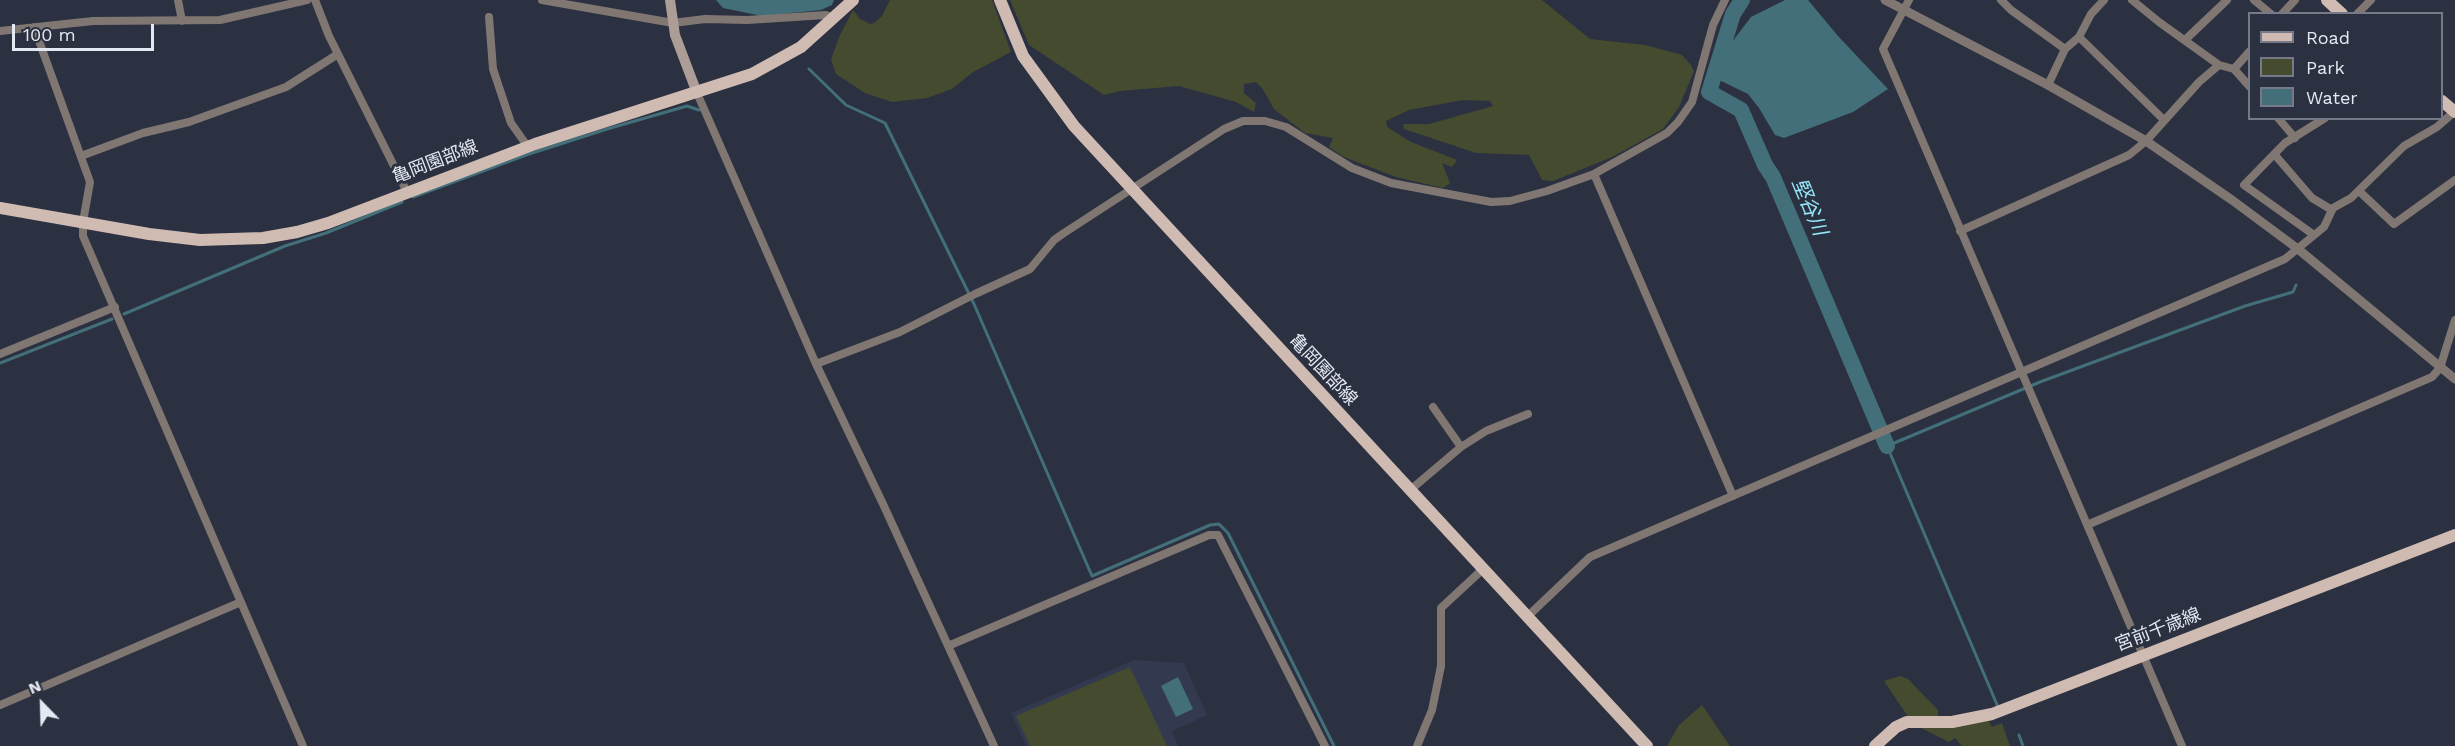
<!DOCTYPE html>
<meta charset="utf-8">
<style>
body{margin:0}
#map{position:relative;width:2455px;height:746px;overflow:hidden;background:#2c3141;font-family:"Work Sans",sans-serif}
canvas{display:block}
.legend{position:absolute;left:2248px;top:12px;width:195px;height:108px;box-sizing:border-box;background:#2c3141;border:2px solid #767a88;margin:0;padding:8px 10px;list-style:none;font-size:18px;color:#e4e8f2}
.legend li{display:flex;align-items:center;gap:12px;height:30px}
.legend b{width:30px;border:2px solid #767a88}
.north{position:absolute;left:12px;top:674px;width:60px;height:60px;-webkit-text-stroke:4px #2c3141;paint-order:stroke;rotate:337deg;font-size:16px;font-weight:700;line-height:24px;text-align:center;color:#e4e8f2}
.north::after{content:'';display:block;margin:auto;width:21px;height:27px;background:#e4e8f2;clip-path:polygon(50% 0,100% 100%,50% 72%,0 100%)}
.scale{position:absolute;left:12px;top:24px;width:142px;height:27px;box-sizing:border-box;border:3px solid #e4e8f2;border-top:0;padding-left:8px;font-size:18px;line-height:21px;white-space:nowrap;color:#e4e8f2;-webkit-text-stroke:4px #2c3141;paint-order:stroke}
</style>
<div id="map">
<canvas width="2455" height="746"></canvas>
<ul class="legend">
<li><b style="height:8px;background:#cfbbb2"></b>Road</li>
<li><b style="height:16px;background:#444b2f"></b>Park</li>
<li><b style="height:16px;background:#426f7a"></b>Water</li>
</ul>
<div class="north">N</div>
<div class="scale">100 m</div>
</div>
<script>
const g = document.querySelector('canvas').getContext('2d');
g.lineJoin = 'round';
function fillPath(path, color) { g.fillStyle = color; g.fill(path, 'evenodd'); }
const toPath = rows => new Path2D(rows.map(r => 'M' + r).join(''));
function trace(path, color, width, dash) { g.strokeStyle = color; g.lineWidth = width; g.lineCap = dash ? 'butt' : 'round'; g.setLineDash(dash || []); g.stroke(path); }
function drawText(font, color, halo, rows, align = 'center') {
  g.font = font + ' "Work Sans","Noto Sans JP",sans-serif'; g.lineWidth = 6; g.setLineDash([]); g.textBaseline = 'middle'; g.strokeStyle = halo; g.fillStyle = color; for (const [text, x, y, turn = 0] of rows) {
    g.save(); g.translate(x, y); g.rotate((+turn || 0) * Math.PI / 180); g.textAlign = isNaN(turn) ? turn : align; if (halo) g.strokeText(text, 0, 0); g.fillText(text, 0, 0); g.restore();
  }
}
const built = toPath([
 [1134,660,1184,663,1207,715,1172,731,1178,746,1026,746,1011,713]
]);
const green = toPath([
 [890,0,992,0,1011,52,973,72,952,89,927,98,892,102,865,93,836,74,831,59,840,35,853,10,860,19,870,24,874,23,882,16],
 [1010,0,1542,0,1590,39,1645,45,1682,55,1691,65,1694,71,1679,107,1663,129,1612,157,1553,181,1542,180,1529,155,1476,153,1404,129,1403,124,1429,124,1493,106,1490,101,1463,100,1409,110,1386,121,1387,127,1411,142,1457,160,1452,167,1442,163,1450,183,1443,188,1396,177,1344,157,1329,147,1333,138,1305,133,1274,109,1262,88,1256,82,1244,84,1244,93,1256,103,1254,112,1236,102,1179,86,1120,91,1104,95,1029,45],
 [1130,667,1167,746,1030,746,1016,716],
 [1900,676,1908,679,1938,710,1938,716,1909,718,1884,681],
 [1702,705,1730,746,1667,746,1679,725],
 [1988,720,1992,727,2002,723,2010,746,1962,746,1955,738,1949,742,1919,727]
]);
const water = toPath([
 [716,0,834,0,832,5,821,10,762,16,723,8],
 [1785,0,1808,0,1838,36,1888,89,1853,112,1784,138,1775,135,1759,108,1748,94,1717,79,1729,46,1751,17],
 [1178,677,1193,709,1176,717,1161,686]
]);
const stream = toPath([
 [809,69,846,105,885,123,974,304,1092,576,1210,525,1219,524,1228,533,1334,746],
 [413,197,526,155,607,129,687,106,699,110],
 [124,314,285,246,326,233,402,202],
 [0,363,112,319],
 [1998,707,1887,446,2040,382,2245,306,2293,292,2296,285],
 [2019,735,2023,746]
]);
const river = toPath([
 [1742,0,1733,14,1709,92,1741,110,1765,165,1773,177,1887,446]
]);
const minor = toPath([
 [178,0,182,21],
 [315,0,329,36,407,192],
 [542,0,673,23,705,19,747,20,826,15,834,18],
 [1909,0,1883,49,2182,746],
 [2001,0,2011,10,2065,49],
 [2104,0,2091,14,2079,37,2164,120],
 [2132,0,2159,22,2219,65],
 [2254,0,2271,14],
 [2282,14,2295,0],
 [2357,14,2371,0],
 [489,17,493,69,511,123,528,147],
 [34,27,90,182,83,222,83,236,303,746],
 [0,31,93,21,220,20,307,0],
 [2185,40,2227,0],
 [2234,69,2250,87],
 [2048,85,2065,49,2079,37],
 [697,93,816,364,883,504,994,746],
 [2278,118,2295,138],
 [2275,155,2312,198,2332,210],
 [81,156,143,133,189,122,286,87,338,54],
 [1594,174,1733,496],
 [2359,191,2394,224,2455,180],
 [1960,231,2129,155,2146,141,2199,82,2219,65,2234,69,2250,51],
 [2314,235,2244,185,2285,143,2325,118],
 [0,354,115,307],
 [816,364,900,332,975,294,1030,269,1054,240,1064,233,1224,129,1243,121,1265,121,1286,127,1352,168,1391,183,1491,202,1510,201,1547,191,1594,174,1667,133,1678,122,1692,102,1713,25,1725,0],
 [1433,407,1461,447],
 [1409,491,1461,447,1486,431,1528,414],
 [2087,525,2432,377,2440,368,2455,320],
 [1527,617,1590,557,2285,259,2324,227,2333,208,2351,198,2404,146,2437,127,2454,112],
 [948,646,1209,535,1218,535,1325,746],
 [0,705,241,602],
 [1417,746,1432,710,1441,666,1441,608,1483,569]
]);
const tertiary = toPath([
 [1885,0,2048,85,2146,141,2232,200,2298,249,2455,379]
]);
const secondary = toPath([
 [670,0,675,35,697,93]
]);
const primary = toPath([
 [1000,0,1023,56,1074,126,1647,746],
 [2327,0,2342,14],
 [2442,101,2455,112],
 [0,208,149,234,200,240,263,238,297,232,328,223,535,144,752,74,801,47,853,0],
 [1875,746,1896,727,1907,722,1952,722,1992,714,2455,535]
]);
const streetNames = [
 ["亀岡園部線",435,162,-21],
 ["亀岡園部線",1323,370,47],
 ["宮前千歳線",2158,630,-21]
];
const waterNames = [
 ["堅谷川",1809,207,67]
];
fillPath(built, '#333a50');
fillPath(green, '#444b2f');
fillPath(water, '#426f7a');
trace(stream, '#426f7a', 3);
trace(river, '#426f7a', 16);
trace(minor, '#807772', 8);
trace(tertiary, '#807772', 9);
trace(secondary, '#ac9d96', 10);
trace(primary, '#cfbbb2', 12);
drawText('18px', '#e4e8f2', '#2c3141', streetNames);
drawText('italic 20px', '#95e5f8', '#2c3141', waterNames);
</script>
